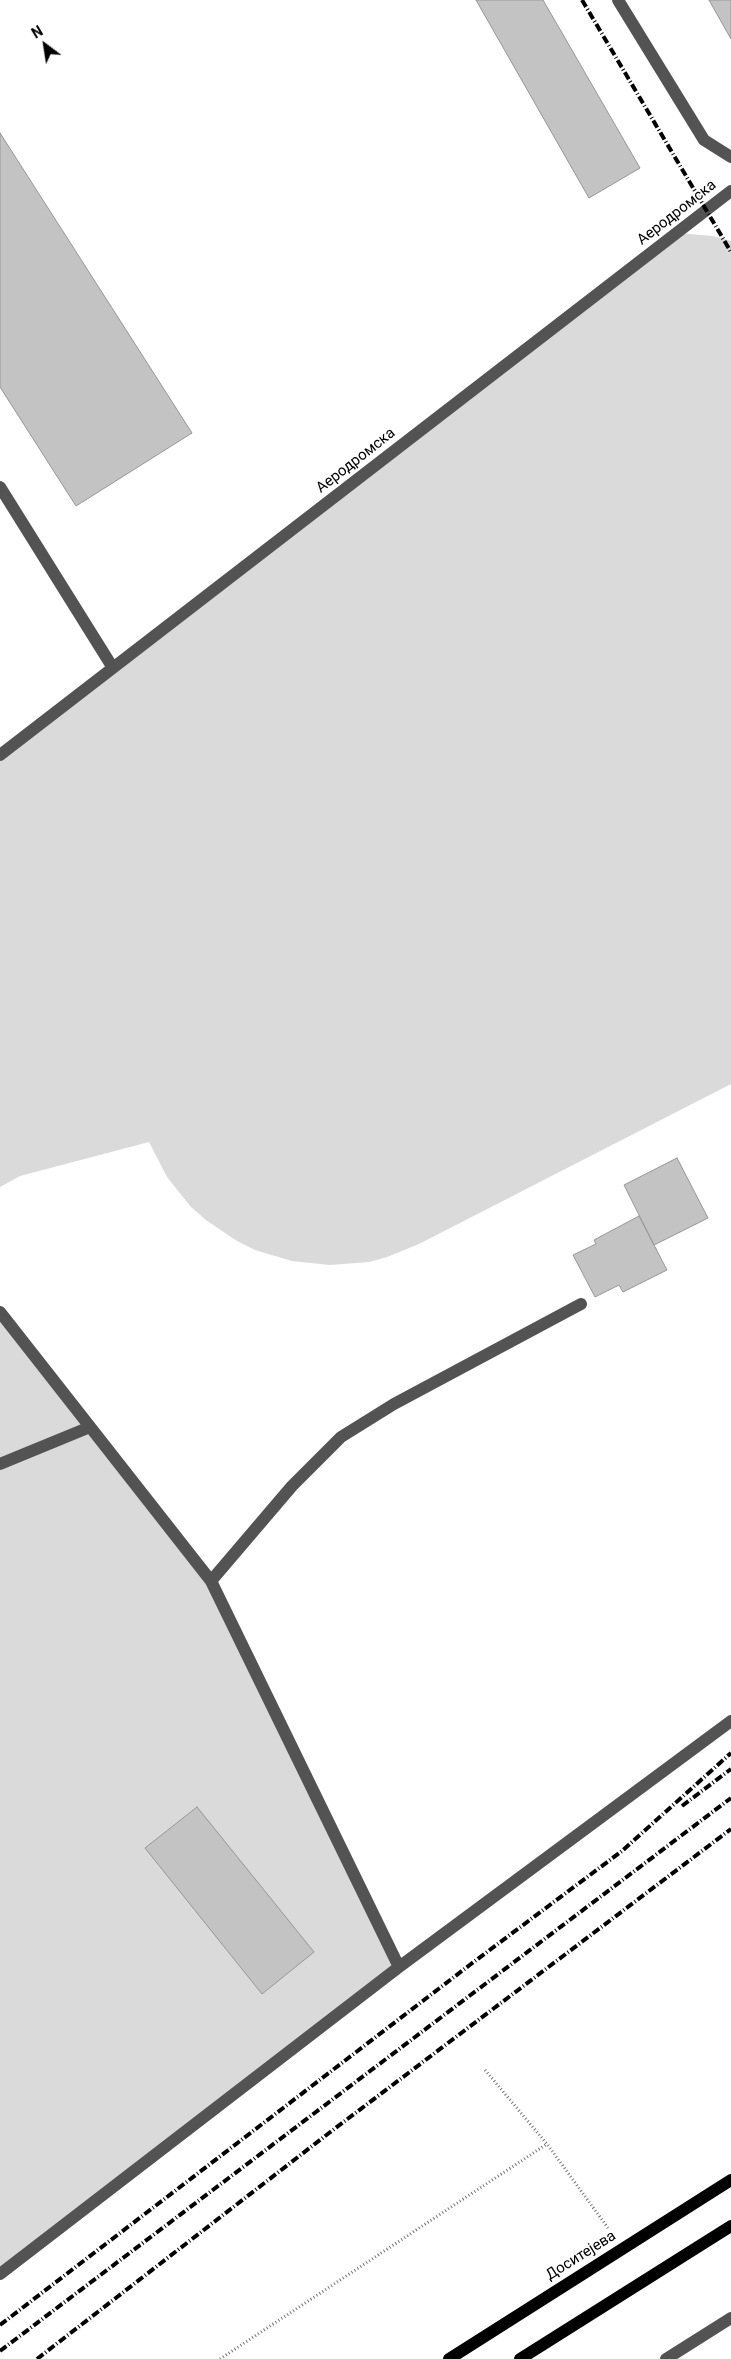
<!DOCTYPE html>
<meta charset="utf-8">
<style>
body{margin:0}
#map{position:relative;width:731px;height:2359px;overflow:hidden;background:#fff;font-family:Roboto,sans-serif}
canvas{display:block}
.north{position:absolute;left:20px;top:20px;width:50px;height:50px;-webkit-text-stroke:4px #fff;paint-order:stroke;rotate:329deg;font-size:14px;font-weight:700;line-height:20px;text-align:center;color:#000}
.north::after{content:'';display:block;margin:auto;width:18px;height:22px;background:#000;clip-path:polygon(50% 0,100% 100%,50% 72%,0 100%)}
</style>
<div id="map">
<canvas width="731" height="2359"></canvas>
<div class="north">N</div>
</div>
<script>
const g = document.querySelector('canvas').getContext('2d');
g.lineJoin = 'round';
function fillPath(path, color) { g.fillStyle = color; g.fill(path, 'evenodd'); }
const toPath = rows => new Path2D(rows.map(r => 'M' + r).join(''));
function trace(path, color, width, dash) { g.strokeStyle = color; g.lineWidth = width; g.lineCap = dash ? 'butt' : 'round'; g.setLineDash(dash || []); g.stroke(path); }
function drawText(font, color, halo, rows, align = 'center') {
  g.font = font + ' Roboto,sans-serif'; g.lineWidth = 4; g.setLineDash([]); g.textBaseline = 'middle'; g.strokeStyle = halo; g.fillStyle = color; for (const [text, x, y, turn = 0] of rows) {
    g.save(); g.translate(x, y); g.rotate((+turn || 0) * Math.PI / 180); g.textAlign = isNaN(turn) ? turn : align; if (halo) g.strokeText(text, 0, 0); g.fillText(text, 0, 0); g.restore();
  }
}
const green = toPath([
 [678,233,713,236,731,241,731,1084,419,1244,387,1257,369,1262,330,1265,292,1261,255,1250,237,1241,206,1220,191,1207,167,1177,149,1142,20,1176,0,1187,0,755],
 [0,1312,211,1581,399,1967,0,2274]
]);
const building = toPath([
 [476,0,543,0,640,168,589,198,476,0],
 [709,0,731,0,731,39,709,0],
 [0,133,192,433,76,506,0,387,0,133],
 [677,1158,708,1218,654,1245,624,1185,677,1158],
 [639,1216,667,1270,623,1292,619,1285,595,1297,573,1255,596,1244,594,1240,639,1216],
 [197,1807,314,1952,262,1994,145,1848,197,1807]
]);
const path = toPath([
 [485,2070,547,2144,608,2228],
 [220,2359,547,2144]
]);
const minor = toPath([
 [618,0,704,140,731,157],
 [0,487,113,668],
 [0,755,731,191],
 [0,1312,211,1581,399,1967],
 [0,1464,90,1427],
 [211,1581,292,1486,341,1437,394,1404,581,1304],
 [0,2274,399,1967,731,1721],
 [666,2359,731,2318]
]);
const major = toPath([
 [449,2359,731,2180],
 [520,2359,731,2226]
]);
const rail = toPath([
 [582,0,731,252],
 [682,1806,731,1769],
 [0,2325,471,1964,622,1851,731,1753],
 [0,2351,731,1798],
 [37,2359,329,2133,731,1829]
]);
const streetNames = [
 ["Аеродромска",677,213,-38],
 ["Аеродромска",356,461,-38],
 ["Доситејева",581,2256,-32]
];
fillPath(green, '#dadada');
fillPath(building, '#c3c3c3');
trace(building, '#979797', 1);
trace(path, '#757575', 3, [1, 2.5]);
trace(minor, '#535353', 12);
trace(major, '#000', 12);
trace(rail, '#000', 4, [8, 2.5, 1, 2.5]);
drawText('15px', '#000', '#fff', streetNames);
</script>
